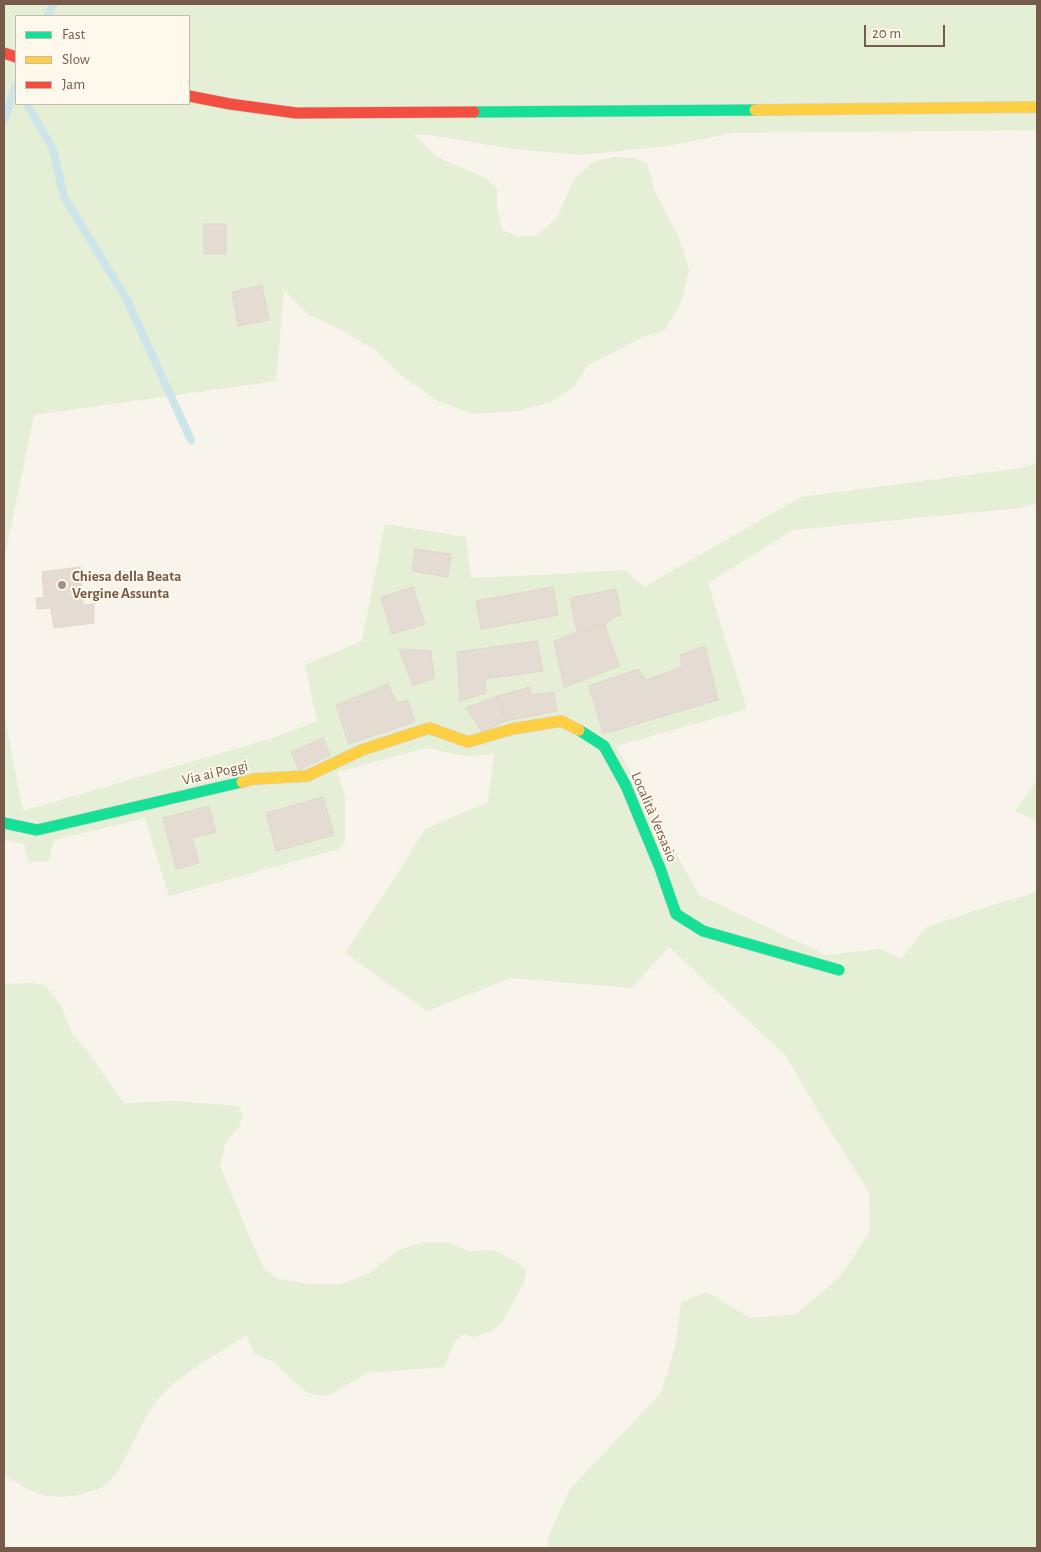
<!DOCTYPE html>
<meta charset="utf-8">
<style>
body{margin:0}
#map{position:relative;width:1041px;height:1552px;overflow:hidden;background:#f8f3eb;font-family:"Alegreya Sans",sans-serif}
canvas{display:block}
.frame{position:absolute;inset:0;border:5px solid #775b4a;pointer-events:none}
.legend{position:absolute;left:15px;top:15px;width:175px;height:90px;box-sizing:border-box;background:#fff8ec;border:1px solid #c9b9ab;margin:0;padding:6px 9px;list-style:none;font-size:15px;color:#775b4a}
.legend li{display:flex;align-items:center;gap:10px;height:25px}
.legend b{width:25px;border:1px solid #c9b9ab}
.scale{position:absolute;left:864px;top:25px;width:81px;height:22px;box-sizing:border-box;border:2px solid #775b4a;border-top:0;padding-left:6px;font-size:15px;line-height:18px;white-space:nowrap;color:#775b4a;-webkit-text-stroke:4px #fff8ec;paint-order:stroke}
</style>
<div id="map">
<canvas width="1041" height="1552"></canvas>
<div class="frame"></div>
<ul class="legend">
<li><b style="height:6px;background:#16e098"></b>Fast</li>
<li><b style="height:6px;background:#ffcf43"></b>Slow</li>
<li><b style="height:6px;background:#f24e42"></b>Jam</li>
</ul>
<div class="scale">20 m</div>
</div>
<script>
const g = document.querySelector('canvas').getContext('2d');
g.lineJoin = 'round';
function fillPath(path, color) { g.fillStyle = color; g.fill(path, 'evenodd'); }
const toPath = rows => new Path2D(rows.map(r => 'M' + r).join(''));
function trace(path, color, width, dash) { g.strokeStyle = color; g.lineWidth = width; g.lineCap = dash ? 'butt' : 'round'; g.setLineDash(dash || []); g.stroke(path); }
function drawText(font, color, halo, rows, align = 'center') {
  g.font = font + ' "Alegreya Sans",sans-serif'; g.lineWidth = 4; g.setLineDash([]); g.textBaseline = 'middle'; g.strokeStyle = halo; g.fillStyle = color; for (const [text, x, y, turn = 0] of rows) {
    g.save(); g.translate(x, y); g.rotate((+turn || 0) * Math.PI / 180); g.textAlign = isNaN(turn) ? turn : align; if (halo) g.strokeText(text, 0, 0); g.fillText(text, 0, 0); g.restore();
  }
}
const green = toPath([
 [4,4,1037,4,1037,130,733,133,667,146,582,155,513,149,429,135,414,135,437,157,487,179,497,188,497,208,502,230,516,236,536,236,557,218,574,179,593,162,614,157,635,158,647,163,655,192,679,238,689,269,681,303,665,330,643,337,587,366,574,387,550,402,518,411,473,414,438,401,399,374,377,351,336,327,309,315,284,290,276,381,34,415,4,560],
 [16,16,189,16,189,104,16,104],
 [1037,463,1037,503,1020,508,793,530,708,583,747,709,616,746,699,895,826,955,880,949,901,959,925,928,973,911,1037,892,1037,1548,547,1548,549,1535,570,1489,661,1393,675,1348,681,1302,707,1292,750,1318,796,1314,840,1277,870,1231,869,1192,821,1116,786,1056,669,947,632,988,511,978,427,1011,345,953,398,873,425,829,488,802,494,754,466,756,426,748,337,772,345,796,345,842,339,849,169,896,145,818,54,840,48,862,28,862,24,844,4,840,4,714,23,811,276,737,317,721,305,665,362,641,385,524,466,537,471,578,559,574,625,570,644,587,801,497,1021,468],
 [1037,781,1037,821,1015,811],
 [31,983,45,985,61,1006,73,1035,87,1051,124,1103,175,1101,239,1106,243,1116,238,1128,225,1144,220,1166,250,1238,264,1269,278,1279,310,1284,341,1284,370,1273,397,1251,424,1242,448,1242,469,1251,494,1250,518,1263,526,1270,524,1283,502,1322,492,1331,475,1337,464,1334,455,1341,444,1367,367,1373,330,1395,321,1396,306,1392,272,1361,254,1354,247,1335,200,1364,174,1383,159,1398,147,1415,119,1470,107,1484,96,1490,78,1495,61,1497,42,1495,25,1488,4,1474,4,984]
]);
const stream = toPath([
 [47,16,54,4],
 [27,104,53,149,64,197,126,298,191,440],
 [4,121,16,85]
]);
const building = toPath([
 [204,224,226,224,226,254,204,254,204,224],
 [262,285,269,320,238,326,232,292,262,285],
 [415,549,451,554,448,577,412,571,415,549],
 [80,567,83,605,94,604,94,623,54,628,51,608,37,609,36,598,44,598,42,572,80,567],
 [413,587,425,624,392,634,381,597,413,587],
 [553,587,558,615,481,629,476,601,553,587],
 [616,589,621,615,612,618,605,625,577,632,570,598,616,589],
 [605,625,619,666,564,687,554,641,577,632,605,625],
 [537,641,543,671,485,679,486,693,460,701,457,652,537,641],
 [705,646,718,700,603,734,589,686,638,669,646,680,682,667,680,655,705,646],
 [399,649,431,651,434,678,413,686,399,649],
 [388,684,397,703,408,700,415,722,349,744,336,705,388,684],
 [530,687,531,695,554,692,557,711,506,721,498,696,530,687],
 [498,696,506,721,482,732,466,708,498,696],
 [323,738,330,755,299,770,291,752,323,738],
 [323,797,334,835,276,851,266,813,323,797],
 [209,806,216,832,192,838,199,863,176,869,163,818,209,806]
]);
const fast = toPath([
 [474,112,755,110],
 [579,730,604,746,626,786,660,868,676,914,703,931,839,970],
 [4,823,37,830,242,782]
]);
const slow = toPath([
 [755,110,1037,107],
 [242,782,255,779,307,776,362,750,429,728,468,742,512,729,561,721,579,730]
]);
const jam = toPath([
 [4,53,16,57],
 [189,96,230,104,296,113,474,112]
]);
const markers = [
 [62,585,5,"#a49082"]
];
const poiNames = [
 ["Chiesa della Beata",72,576],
 ["Vergine Assunta",72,593]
];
const streetNames = [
 ["Via ai Poggi",215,773,-13],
 ["Località Versasio",654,817,67]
];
fillPath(green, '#e4efd5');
trace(stream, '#cce5e8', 8);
fillPath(building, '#e4dbd3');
trace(building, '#e1d6cd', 1);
trace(fast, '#d7cfc7', 12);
trace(slow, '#d7cfc7', 12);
trace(jam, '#d7cfc7', 12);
trace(fast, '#16e098', 11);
trace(slow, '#ffcf43', 11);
trace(jam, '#f24e42', 11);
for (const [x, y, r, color] of markers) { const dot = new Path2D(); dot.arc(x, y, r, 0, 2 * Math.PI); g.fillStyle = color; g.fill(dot); trace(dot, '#fff8ec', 2); }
drawText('bold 15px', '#775b4a', '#fff8ec', poiNames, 'left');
drawText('15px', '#775b4a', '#fff8ec', streetNames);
</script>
